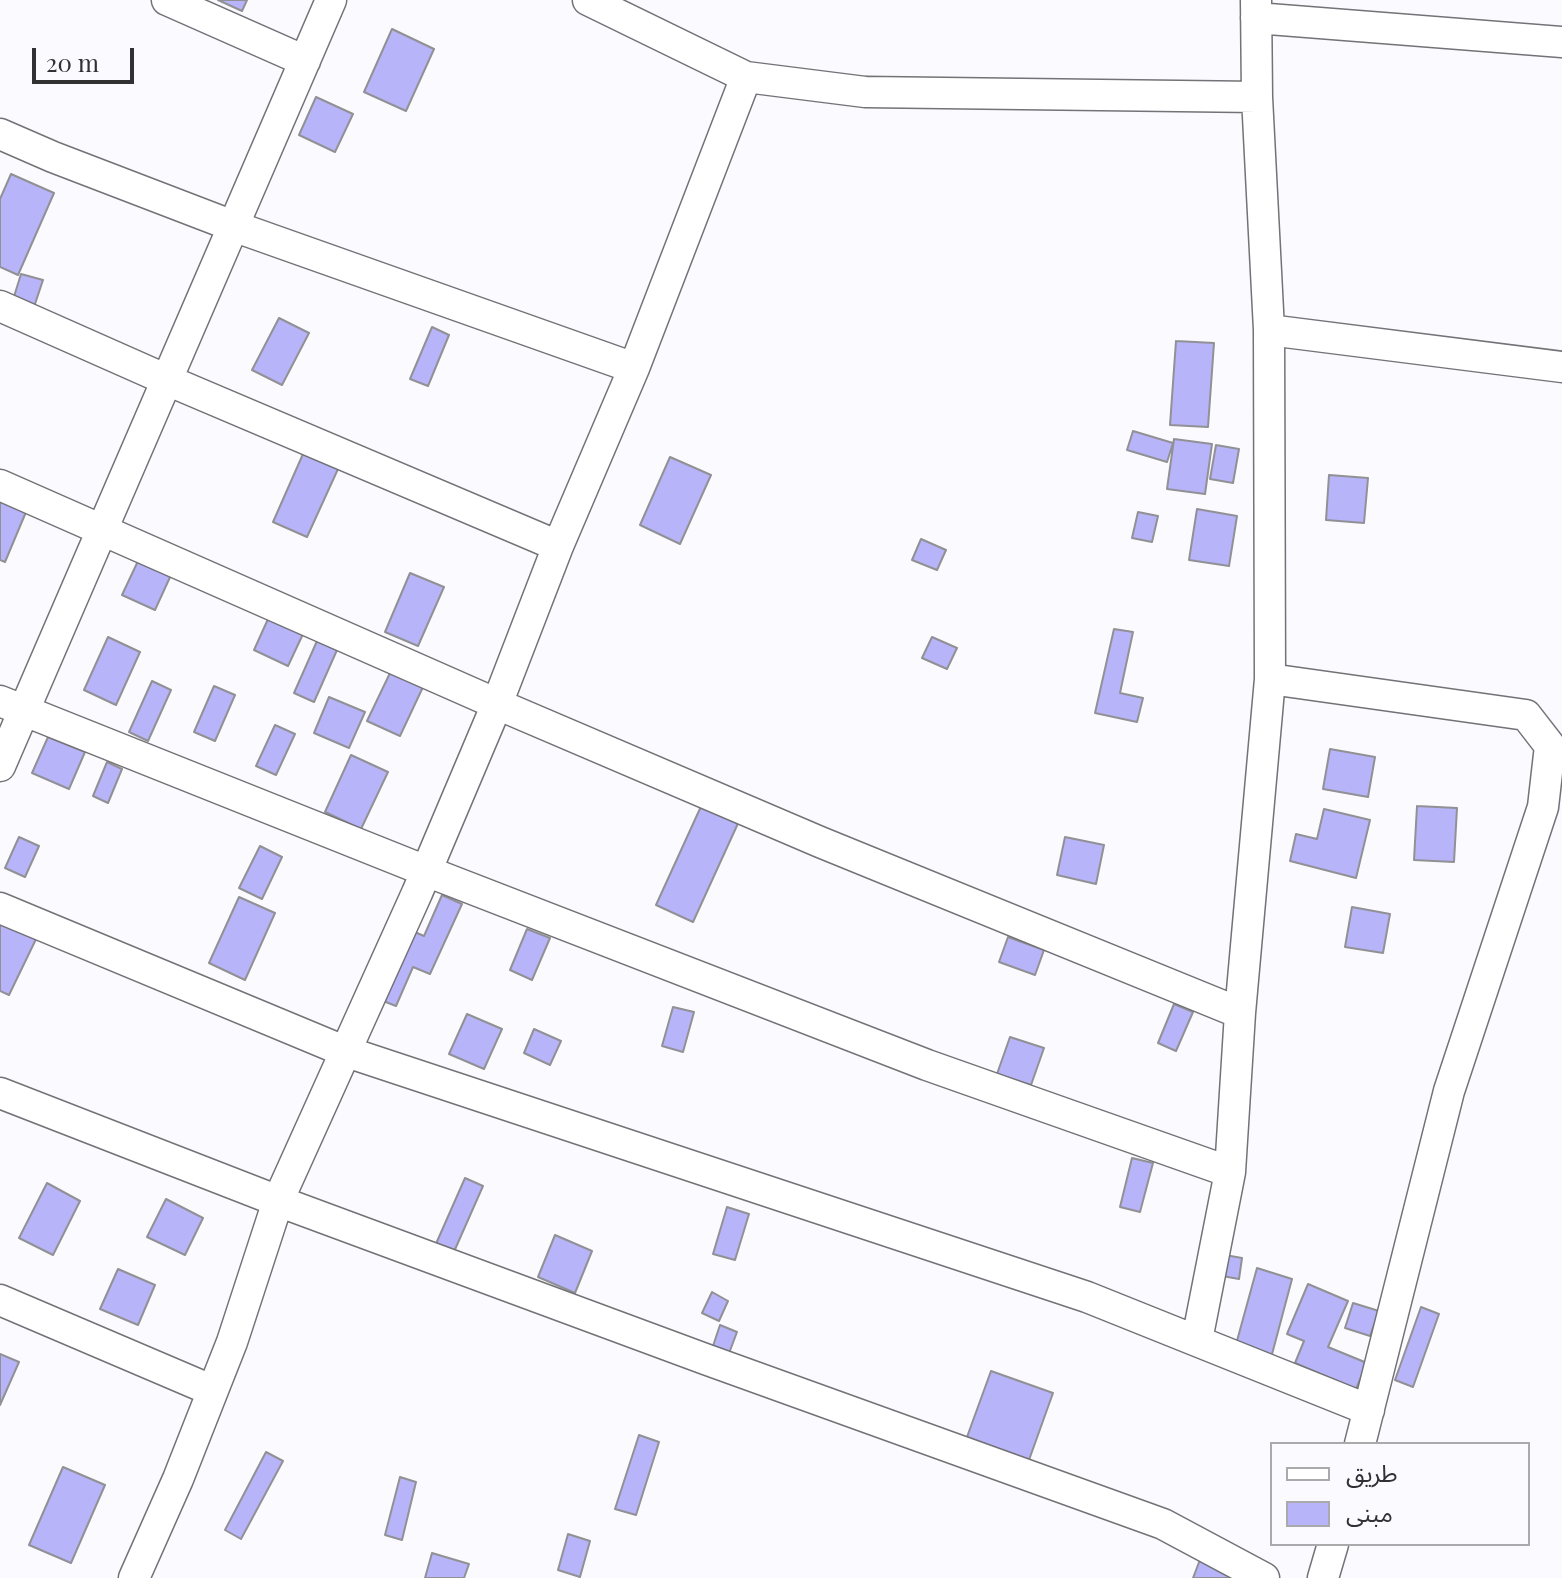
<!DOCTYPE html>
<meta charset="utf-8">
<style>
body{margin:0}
#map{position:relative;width:1562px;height:1578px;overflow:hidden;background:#fafaff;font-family:"Playfair Display","Noto Sans Arabic",serif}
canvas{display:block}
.legend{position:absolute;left:1270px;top:1442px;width:260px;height:104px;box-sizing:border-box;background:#fafaff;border:2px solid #aaaaad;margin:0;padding:10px 14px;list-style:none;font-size:24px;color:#313133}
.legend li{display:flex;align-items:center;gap:16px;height:40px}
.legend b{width:40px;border:2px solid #aaaaad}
.scale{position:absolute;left:32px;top:48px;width:102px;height:36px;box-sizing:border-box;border:4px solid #313133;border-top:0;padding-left:10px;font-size:24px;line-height:28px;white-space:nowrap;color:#313133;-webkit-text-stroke:6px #fafaff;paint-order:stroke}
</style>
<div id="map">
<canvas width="1562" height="1578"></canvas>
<ul class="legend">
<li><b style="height:10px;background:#fff"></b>طريق</li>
<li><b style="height:22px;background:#b7b4f9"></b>مبنى</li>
</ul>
<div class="scale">20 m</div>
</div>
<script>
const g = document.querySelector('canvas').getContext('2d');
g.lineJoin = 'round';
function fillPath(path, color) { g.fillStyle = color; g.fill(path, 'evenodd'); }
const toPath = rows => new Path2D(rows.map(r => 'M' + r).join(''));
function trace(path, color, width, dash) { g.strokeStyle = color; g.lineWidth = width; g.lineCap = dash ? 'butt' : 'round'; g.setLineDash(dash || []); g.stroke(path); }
const building = toPath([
 [218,0,247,0,242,11,218,0],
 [392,29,434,49,406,111,364,92,392,29],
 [316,97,353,114,335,152,299,135,316,97],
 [11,174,54,193,18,275,0,267,0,199,11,174],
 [21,274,43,280,33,310,12,303,21,274],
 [279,318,309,333,282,385,252,370,279,318],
 [432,327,449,335,428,386,410,379,432,327],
 [1176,341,1214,343,1208,427,1170,425,1176,341],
 [1133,431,1173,443,1167,462,1127,450,1133,431],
 [1174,439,1212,444,1205,494,1167,489,1174,439],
 [1216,445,1239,449,1233,483,1210,479,1216,445],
 [303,454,338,469,307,537,273,522,303,454],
 [670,457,711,475,680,544,640,525,670,457],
 [1329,475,1368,478,1364,523,1326,520,1329,475],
 [0,500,26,512,5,562,0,560,0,500],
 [1197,509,1237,516,1229,566,1189,560,1197,509],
 [1138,512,1158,516,1152,542,1132,538,1138,512],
 [921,539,946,550,937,570,912,560,921,539],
 [138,561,171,575,155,610,122,595,138,561],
 [410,573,444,587,418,646,385,632,410,573],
 [268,619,303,634,288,666,254,650,268,619],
 [1114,629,1133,632,1120,693,1143,698,1137,722,1095,713,1114,629],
 [108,637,140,652,116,705,84,690,108,637],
 [932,637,957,648,947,669,922,658,932,637],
 [317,641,337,650,314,702,294,693,317,641],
 [390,673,423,687,400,736,367,721,390,673],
 [152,681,171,690,148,741,129,732,152,681],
 [214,686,235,695,215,741,194,732,214,686],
 [329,697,365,712,349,748,314,733,329,697],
 [275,725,295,734,276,775,256,766,275,725],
 [48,737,85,752,69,789,32,773,48,737],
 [1330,749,1375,757,1368,797,1323,789,1330,749],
 [351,755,388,772,361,829,325,812,351,755],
 [107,762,122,769,108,803,93,796,107,762],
 [703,802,740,819,693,922,656,905,703,802],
 [1417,806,1457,808,1454,862,1414,860,1417,806],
 [1324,809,1370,820,1356,878,1290,861,1296,834,1317,839,1324,809],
 [19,837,39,846,25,877,5,868,19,837],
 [1065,837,1104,845,1096,884,1057,875,1065,837],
 [260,846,282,857,262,899,239,888,260,846],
 [442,895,462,904,430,974,413,967,396,1006,378,999,408,929,424,936,442,895],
 [239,897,275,913,245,980,209,963,239,897],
 [1352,907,1390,914,1383,953,1345,947,1352,907],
 [0,917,38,935,9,995,0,991,0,917],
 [527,929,550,938,532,980,510,970,527,929],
 [1008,937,1044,950,1035,975,999,962,1008,937],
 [1174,1004,1193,1012,1176,1051,1158,1043,1174,1004],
 [673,1007,694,1012,683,1052,662,1046,673,1007],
 [467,1014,502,1029,484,1069,449,1054,467,1014],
 [534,1029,561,1041,550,1065,524,1053,534,1029],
 [1010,1037,1044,1048,1031,1085,997,1074,1010,1037],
 [1132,1158,1153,1163,1140,1212,1120,1207,1132,1158],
 [465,1178,483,1186,453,1254,435,1246,465,1178],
 [47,1183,80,1201,53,1255,19,1238,47,1183],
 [166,1199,203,1218,185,1255,147,1237,166,1199],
 [727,1207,749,1214,735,1260,713,1254,727,1207],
 [555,1235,592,1251,575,1293,538,1277,555,1235],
 [1225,1255,1242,1258,1239,1279,1222,1276,1225,1255],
 [1257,1268,1292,1279,1271,1358,1235,1348,1257,1268],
 [118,1269,155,1285,138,1325,100,1309,118,1269],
 [1308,1284,1348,1301,1328,1347,1367,1363,1356,1389,1295,1363,1304,1341,1287,1334,1308,1284],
 [712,1292,728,1301,719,1321,702,1313,712,1292],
 [1353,1303,1379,1311,1370,1336,1345,1328,1353,1303],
 [1421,1307,1439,1314,1413,1387,1395,1380,1421,1307],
 [720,1325,737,1332,725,1364,709,1358,720,1325],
 [0,1354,19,1362,0,1405,0,1354],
 [991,1371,1053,1393,1029,1460,967,1437,991,1371],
 [639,1435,659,1442,636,1515,615,1509,639,1435],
 [266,1452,283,1461,241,1539,225,1530,266,1452],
 [63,1467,105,1485,71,1563,29,1545,63,1467],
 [400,1477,416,1482,402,1540,385,1535,400,1477],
 [568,1534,590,1541,580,1577,558,1570,568,1534],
 [432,1553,469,1564,464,1578,425,1578,432,1553],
 [1201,1557,1255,1578,1193,1578,1201,1557]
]);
const minor = toPath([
 [167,0,305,61],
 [588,0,746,77,865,92,1257,97],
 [1256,18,1562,42],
 [0,134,53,157,233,226,634,368],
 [0,306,167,380,558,546],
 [1269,330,1562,367],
 [0,485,497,704,820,842,1240,1013],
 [1270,679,1526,715,1550,746,1543,807,1449,1091,1360,1444],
 [0,701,426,871,927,1065,1230,1172],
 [0,766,331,0],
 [0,908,344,1051,1087,1297,1369,1410],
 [0,1093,278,1201,705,1359,1163,1524,1264,1578],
 [0,1300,211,1390],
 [1197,1340,1230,1172,1240,1013,1270,679,1269,330,1257,97,1256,0],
 [134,1578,178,1479,232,1342,278,1201,417,893,497,704,558,546,634,368,746,77],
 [1323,1578,1333,1544]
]);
fillPath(building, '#b7b4f9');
trace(building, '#919195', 2);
trace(minor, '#727277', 33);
trace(minor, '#fff', 30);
</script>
